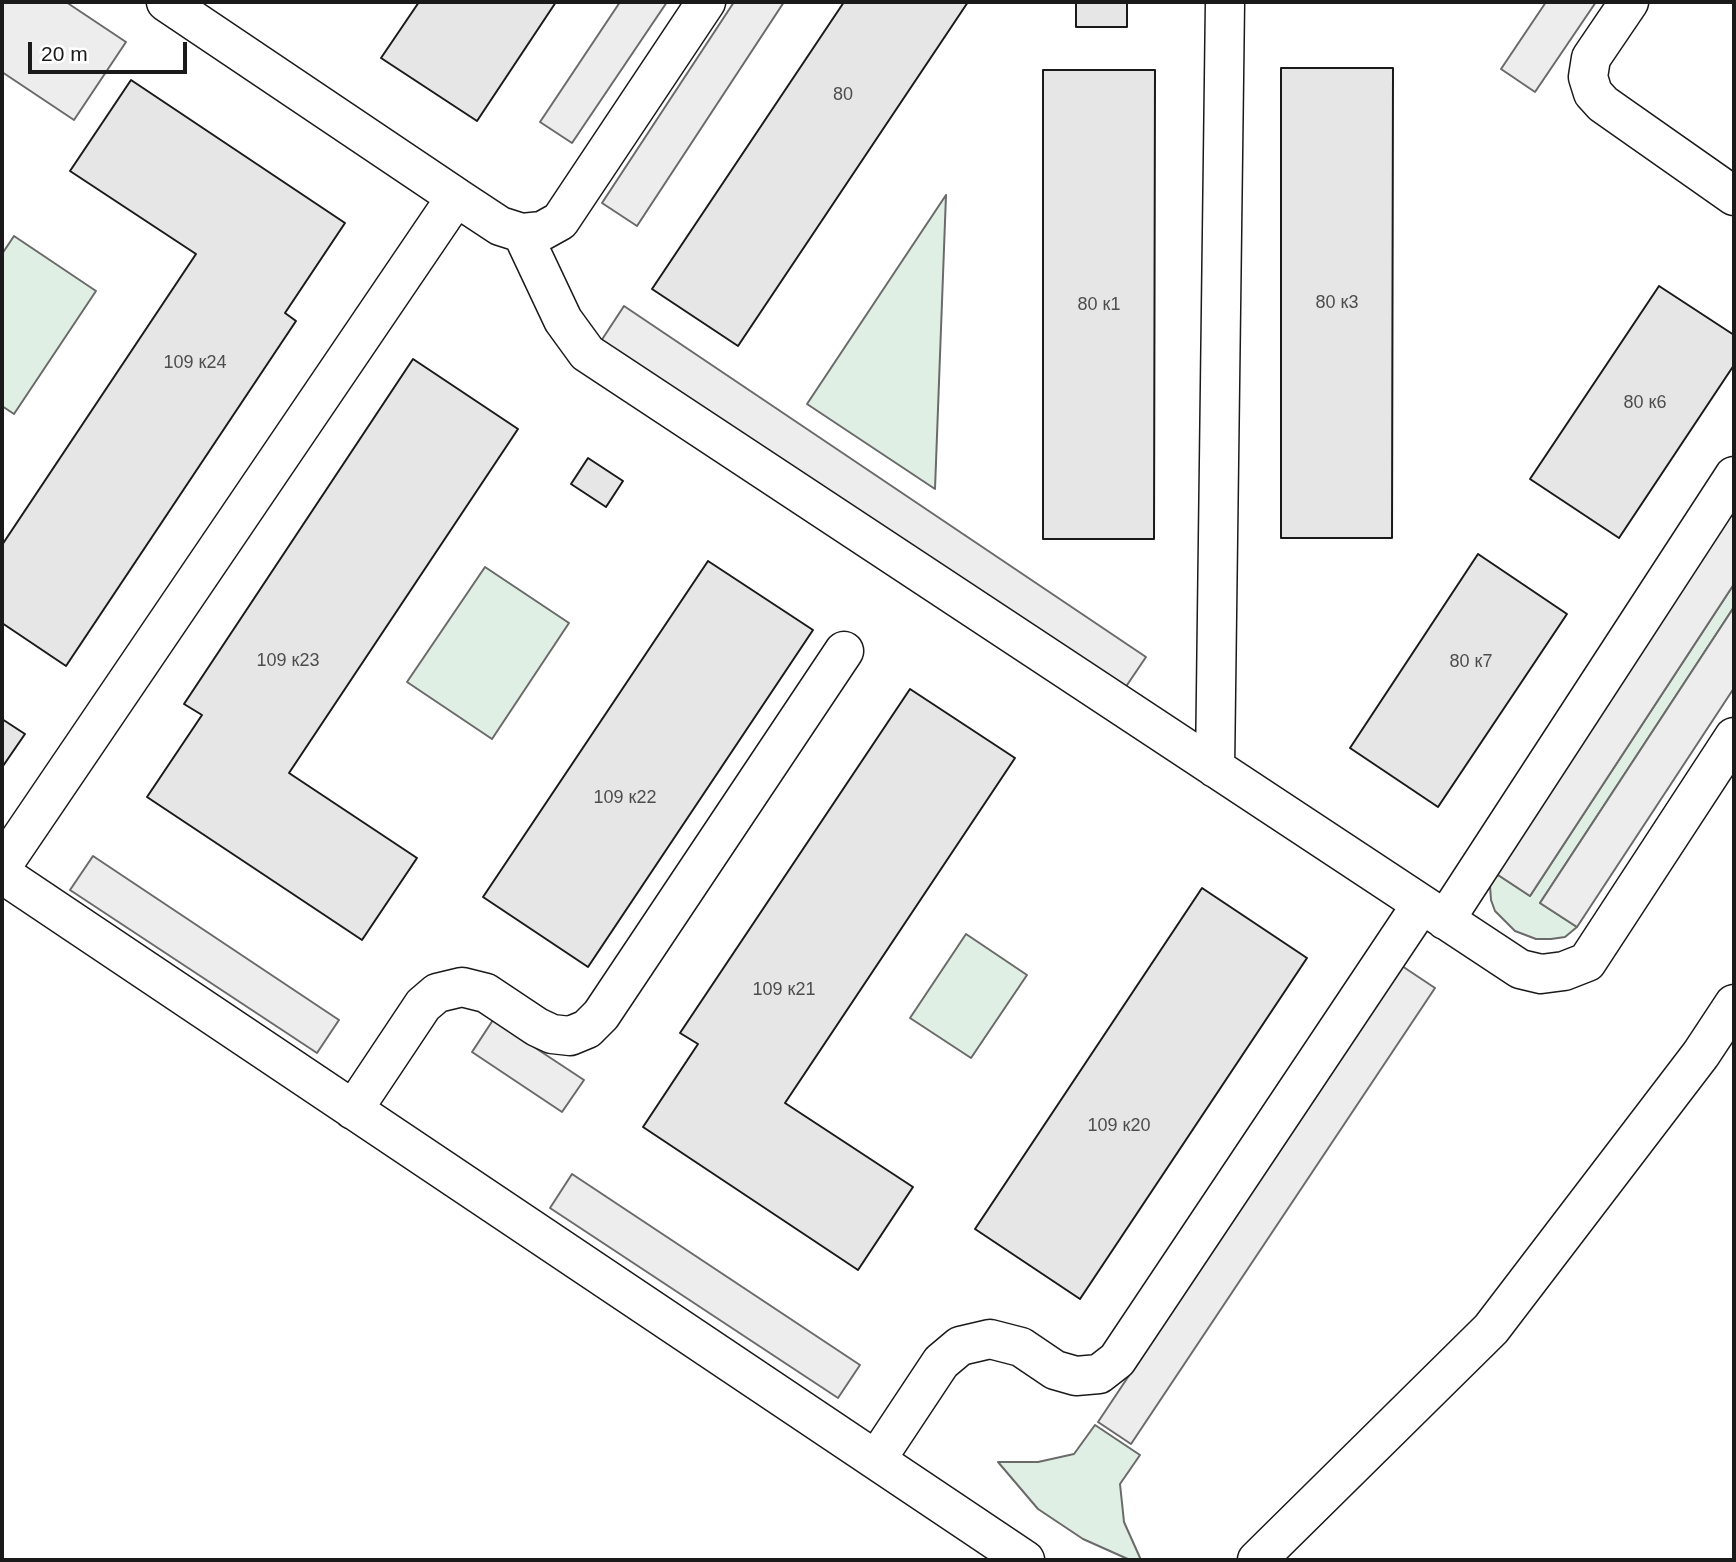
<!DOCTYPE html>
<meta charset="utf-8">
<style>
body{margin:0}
#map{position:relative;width:1736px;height:1562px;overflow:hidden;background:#fff;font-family:Arial,sans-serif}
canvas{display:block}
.frame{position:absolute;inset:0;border:4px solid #1a1a1a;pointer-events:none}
.scale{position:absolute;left:28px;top:42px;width:159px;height:32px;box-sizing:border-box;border:4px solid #1a1a1a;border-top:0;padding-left:9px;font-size:21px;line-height:24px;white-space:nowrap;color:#1a1a1a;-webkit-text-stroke:5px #fff;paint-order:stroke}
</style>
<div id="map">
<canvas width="1736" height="1562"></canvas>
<div class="frame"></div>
<div class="scale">20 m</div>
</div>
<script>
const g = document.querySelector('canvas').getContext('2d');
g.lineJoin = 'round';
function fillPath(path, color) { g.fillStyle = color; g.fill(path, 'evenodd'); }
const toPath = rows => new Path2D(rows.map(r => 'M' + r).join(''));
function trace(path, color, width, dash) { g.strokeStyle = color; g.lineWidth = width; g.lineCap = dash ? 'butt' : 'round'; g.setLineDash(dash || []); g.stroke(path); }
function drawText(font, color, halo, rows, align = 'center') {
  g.font = font + ' Arial,sans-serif'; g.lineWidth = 5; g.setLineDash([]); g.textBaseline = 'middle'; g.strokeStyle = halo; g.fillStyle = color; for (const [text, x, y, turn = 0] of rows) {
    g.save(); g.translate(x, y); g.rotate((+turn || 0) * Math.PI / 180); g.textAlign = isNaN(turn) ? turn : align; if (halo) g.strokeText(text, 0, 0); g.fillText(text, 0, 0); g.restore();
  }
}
const green = toPath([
 [946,195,935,489,807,404,946,195],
 [14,236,96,291,14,414,2,406,2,254,14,236],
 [485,567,569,623,492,739,407,682,485,567],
 [1734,584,1734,607,1540,903,1577,927,1565,937,1551,939,1536,939,1515,931,1495,911,1491,900,1490,886,1492,871,1530,896,1734,584],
 [966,934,1027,975,971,1058,910,1018,966,934],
 [1095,1425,1140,1455,1120,1484,1124,1522,1141,1560,1130,1560,1083,1539,1038,1509,998,1462,1038,1462,1074,1454,1095,1425]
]);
const parking = toPath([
 [2,2,66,2,126,42,74,120,2,72,2,2],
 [620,2,667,2,572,143,540,122,620,2],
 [734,2,784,2,637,226,602,203,734,2],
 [1546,2,1596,2,1535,92,1501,69,1546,2],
 [624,306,1146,657,1123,691,601,341,624,306],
 [1734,502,1734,584,1530,896,1492,871,1734,502],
 [1734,607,1734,688,1577,927,1540,903,1734,607],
 [93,856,339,1020,317,1053,70,890,93,856],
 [1402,966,1435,988,1131,1444,1098,1422,1402,966],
 [493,1020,584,1080,562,1112,472,1052,493,1020],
 [572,1174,860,1365,838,1398,550,1208,572,1174]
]);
const building = toPath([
 [419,2,556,2,477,121,381,58,419,2],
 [844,2,968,2,738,346,652,289,844,2],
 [1076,2,1127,2,1127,27,1076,27,1076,2],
 [1281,68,1393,68,1392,538,1281,538,1281,68],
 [1043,70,1155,70,1154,539,1043,539,1043,70],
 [131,80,345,223,285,313,296,321,66,666,2,623,2,545,196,254,70,171,131,80],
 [1659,286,1734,335,1734,365,1619,538,1530,479,1659,286],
 [413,359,518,429,289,773,417,858,362,940,147,797,202,715,184,704,413,359],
 [588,458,623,481,606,507,571,484,588,458],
 [1478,554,1567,614,1438,807,1350,748,1478,554],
 [708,561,813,630,588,967,483,897,708,561],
 [910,689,1015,758,785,1103,913,1187,858,1270,643,1127,698,1044,680,1033,910,689],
 [2,719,25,734,3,766,2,766,2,719],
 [1202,888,1307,958,1080,1299,975,1229,1202,888]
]);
const minor = toPath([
 [1629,2,1591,58,1588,77,1593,93,1603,104,1734,196],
 [456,197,500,226,522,233,542,231,560,221,706,2],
 [522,233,563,320,587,353,1520,969,1541,974,1564,971,1587,962,1734,737],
 [1215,768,1225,2],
 [2,866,456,197,166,2],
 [2,874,1025,1560],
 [1445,920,1734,476],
 [353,1110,423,1005,437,993,462,987,486,993,537,1027,552,1034,570,1036,587,1029,601,1015,844,651],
 [876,1460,941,1362,960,1346,990,1339,1021,1347,1055,1370,1076,1376,1099,1374,1117,1360,1421,905],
 [1257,1560,1491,1329,1701,1054,1734,1004]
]);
const numberNames = [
 ["80",843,95],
 ["80 к3",1337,303],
 ["80 к1",1099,305],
 ["109 к24",195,363],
 ["80 к6",1645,403],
 ["109 к23",288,661],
 ["80 к7",1471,662],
 ["109 к22",625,798],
 ["109 к21",784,990],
 ["109 к20",1119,1126]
];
fillPath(green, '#e0efe3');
trace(green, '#6a6a6a', 2);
fillPath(parking, '#ededed');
trace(parking, '#6a6a6a', 2);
fillPath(building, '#e6e6e6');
trace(building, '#1a1a1a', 2);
trace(minor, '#1a1a1a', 41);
trace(minor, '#fff', 38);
drawText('18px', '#4d4d4d', null, numberNames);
</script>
